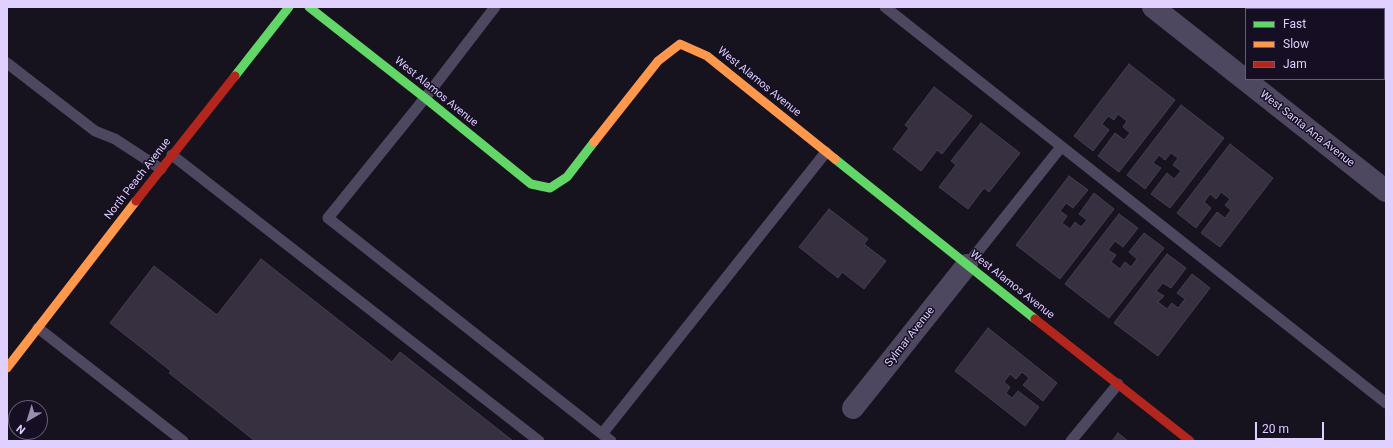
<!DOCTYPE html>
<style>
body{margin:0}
#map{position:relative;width:1393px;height:448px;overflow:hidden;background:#17131e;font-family:Roboto,sans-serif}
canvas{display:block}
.frame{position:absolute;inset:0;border:8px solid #dfd0ff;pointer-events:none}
.legend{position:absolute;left:1245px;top:8px;width:140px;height:72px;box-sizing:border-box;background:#160e23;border:1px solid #665c7b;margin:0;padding:5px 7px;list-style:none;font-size:12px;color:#dfd0ff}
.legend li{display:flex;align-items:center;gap:8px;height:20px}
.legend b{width:20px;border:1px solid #665c7b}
.north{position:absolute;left:8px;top:400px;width:40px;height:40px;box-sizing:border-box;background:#160e23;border:1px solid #665c7b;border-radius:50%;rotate:218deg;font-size:11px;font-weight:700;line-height:16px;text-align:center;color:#dfd0ff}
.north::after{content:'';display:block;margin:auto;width:14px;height:18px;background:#998eb0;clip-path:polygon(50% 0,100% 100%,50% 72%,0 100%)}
.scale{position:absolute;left:1255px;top:422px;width:69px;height:18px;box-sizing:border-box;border:2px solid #dfd0ff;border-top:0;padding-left:5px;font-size:12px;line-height:14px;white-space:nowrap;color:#dfd0ff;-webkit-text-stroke:3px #160e23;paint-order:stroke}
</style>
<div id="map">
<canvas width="1393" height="448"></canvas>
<div class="frame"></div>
<ul class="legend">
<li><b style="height:5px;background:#63d668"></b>Fast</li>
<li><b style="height:5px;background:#ff974d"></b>Slow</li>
<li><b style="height:5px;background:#b3261e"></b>Jam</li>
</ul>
<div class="north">N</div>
<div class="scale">20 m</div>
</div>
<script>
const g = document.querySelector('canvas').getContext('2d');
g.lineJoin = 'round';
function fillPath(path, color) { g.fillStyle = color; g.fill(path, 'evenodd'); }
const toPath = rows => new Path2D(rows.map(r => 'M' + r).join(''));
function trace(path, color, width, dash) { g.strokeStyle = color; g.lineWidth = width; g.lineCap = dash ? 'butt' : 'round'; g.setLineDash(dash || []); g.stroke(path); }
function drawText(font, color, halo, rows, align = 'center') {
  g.font = font + ' Roboto,sans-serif'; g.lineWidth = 3; g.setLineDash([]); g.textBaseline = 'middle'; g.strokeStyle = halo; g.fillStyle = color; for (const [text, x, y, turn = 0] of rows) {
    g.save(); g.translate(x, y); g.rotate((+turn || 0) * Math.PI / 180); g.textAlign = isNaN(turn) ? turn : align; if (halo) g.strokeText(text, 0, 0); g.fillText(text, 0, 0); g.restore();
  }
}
const building = toPath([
 [1129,64,1175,100,1119,172,1098,156,1115,133,1124,140,1130,133,1123,127,1127,121,1118,114,1114,120,1108,116,1102,124,1109,130,1093,151,1074,136,1129,64],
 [934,87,972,116,942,154,937,150,921,171,893,149,909,128,905,125,934,87],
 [1181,105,1224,138,1170,208,1151,194,1167,173,1174,179,1181,171,1173,165,1178,158,1171,153,1165,160,1159,155,1153,163,1161,168,1145,189,1127,175,1181,105],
 [981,123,1020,153,989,192,984,188,968,209,939,187,956,165,951,161,981,123],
 [1230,144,1273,178,1220,247,1201,233,1217,212,1225,218,1231,210,1225,205,1230,199,1221,192,1216,199,1210,194,1204,202,1211,208,1196,228,1177,213,1230,144],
 [1069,176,1088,190,1073,208,1066,203,1060,211,1067,216,1062,223,1070,229,1075,222,1081,227,1087,220,1079,214,1094,193,1114,209,1060,279,1016,245,1069,176],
 [829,209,868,239,864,244,886,261,864,289,842,272,838,278,799,247,829,209],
 [1119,214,1138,228,1123,247,1115,241,1108,250,1116,255,1111,262,1120,269,1125,262,1131,267,1137,259,1129,252,1144,233,1164,248,1109,318,1065,284,1119,214],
 [1167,254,1186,268,1171,288,1163,283,1156,291,1164,296,1158,302,1167,309,1172,303,1178,308,1185,299,1177,293,1192,274,1210,288,1158,356,1114,323,1167,254],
 [261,259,392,362,400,352,513,441,255,441,169,373,171,371,110,323,154,266,217,315,261,259],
 [988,328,1057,383,1043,401,1023,385,1029,378,1022,372,1016,379,1010,374,1004,382,1010,387,1006,393,1012,398,1018,391,1039,407,1025,426,955,371,988,328],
 [1118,433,1128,441,1112,441,1118,433]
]);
const lane = toPath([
 [495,7,425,98,328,218,611,441],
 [885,7,1386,403],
 [7,63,95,131,115,139,161,169],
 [172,155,539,441],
 [967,265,1061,147],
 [38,328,183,441],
 [602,434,826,152],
 [1071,441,1118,384]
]);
const street = toPath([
 [1153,7,1386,191],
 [853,408,967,265]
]);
const fast = toPath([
 [309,7,425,98,531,184,550,188,567,177,594,142],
 [235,76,289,7],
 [835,159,1035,319]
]);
const slow = toPath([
 [594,142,658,61,680,44,707,56,835,159],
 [7,368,136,201]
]);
const jam = toPath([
 [136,201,235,76],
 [1035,319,1190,441]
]);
const streetNames = [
 ["West Alamos Avenue",759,82,39],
 ["West Alamos Avenue",436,92,39],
 ["West Santa Ana Avenue",1307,129,38],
 ["North Peach Avenue",138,179,-52],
 ["West Alamos Avenue",1012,285,38],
 ["Sylmar Avenue",910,337,-52]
];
fillPath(building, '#373041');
trace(building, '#453d52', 1);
trace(lane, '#4d475f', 11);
trace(street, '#4d475f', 22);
trace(fast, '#63d668', 9);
trace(slow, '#ff974d', 9);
trace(jam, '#b3261e', 9);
drawText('11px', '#dfd0ff', '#160e23', streetNames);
</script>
